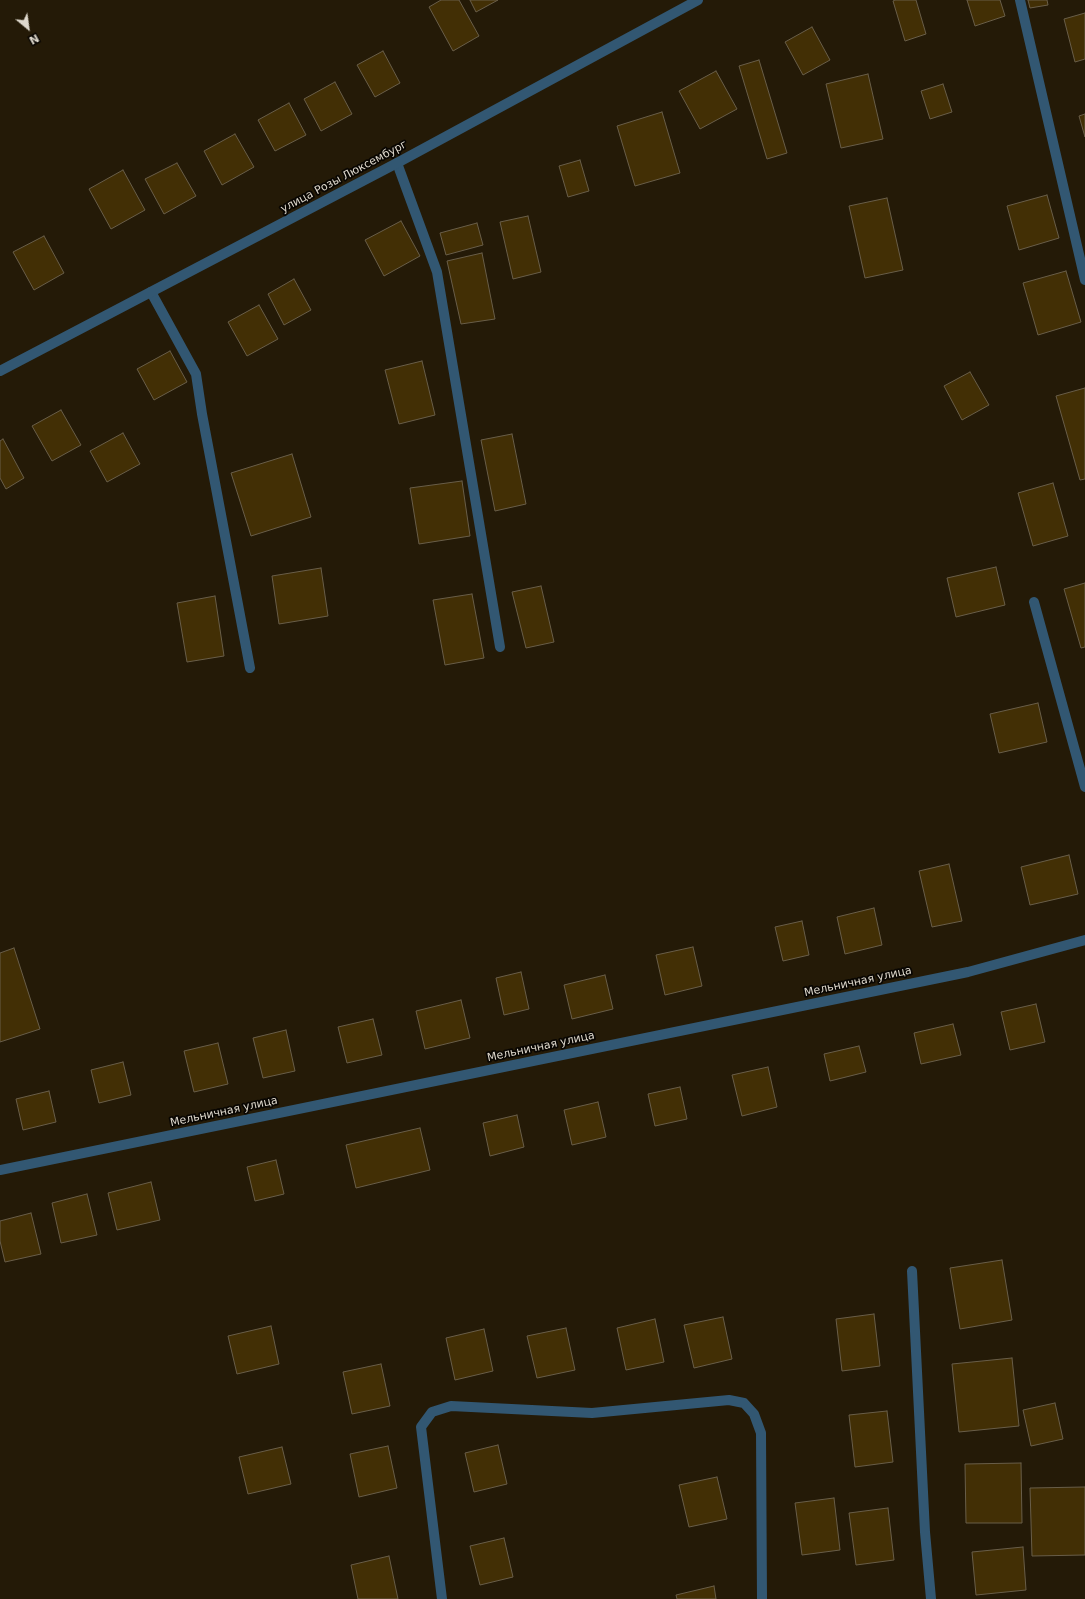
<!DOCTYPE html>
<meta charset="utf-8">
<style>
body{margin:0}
#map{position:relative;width:1085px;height:1599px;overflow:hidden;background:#241a07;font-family:"DejaVu Sans",sans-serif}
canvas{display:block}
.north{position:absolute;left:8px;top:8px;width:40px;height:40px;-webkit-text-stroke:3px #090602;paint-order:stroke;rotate:151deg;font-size:11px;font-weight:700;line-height:16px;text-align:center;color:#dfd9cd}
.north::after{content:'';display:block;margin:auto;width:14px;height:18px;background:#dfd9cd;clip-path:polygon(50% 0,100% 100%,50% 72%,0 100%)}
</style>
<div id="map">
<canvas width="1085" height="1599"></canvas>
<div class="north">N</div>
</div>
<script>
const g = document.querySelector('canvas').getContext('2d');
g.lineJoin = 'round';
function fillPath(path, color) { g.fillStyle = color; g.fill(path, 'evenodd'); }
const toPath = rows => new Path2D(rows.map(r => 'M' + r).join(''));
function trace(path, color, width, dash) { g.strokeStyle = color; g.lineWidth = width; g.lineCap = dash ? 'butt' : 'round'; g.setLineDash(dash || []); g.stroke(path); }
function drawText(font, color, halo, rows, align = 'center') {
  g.font = font + ' "DejaVu Sans",sans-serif'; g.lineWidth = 3.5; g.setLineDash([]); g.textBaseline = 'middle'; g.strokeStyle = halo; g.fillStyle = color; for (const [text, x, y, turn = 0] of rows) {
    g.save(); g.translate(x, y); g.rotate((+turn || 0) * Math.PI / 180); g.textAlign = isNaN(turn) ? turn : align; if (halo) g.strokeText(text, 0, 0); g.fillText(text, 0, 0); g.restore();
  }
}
const building = toPath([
 [441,0,459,0,479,36,453,51,429,7,441,0],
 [470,0,498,0,476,12,470,0],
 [895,0,916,0,926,34,905,41,893,1,895,0],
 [967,0,1000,0,1005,16,975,26,967,0],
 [1028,0,1047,0,1048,5,1030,8,1028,0],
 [1085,13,1085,59,1075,62,1064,19,1085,13],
 [812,27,830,60,803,75,785,42,812,27],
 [383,51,400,83,375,97,357,65,383,51],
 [759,60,787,153,767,159,739,66,759,60],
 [716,71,737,109,700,129,679,91,716,71],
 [868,74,883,139,841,148,826,84,868,74],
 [335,82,352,114,321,131,304,99,335,82],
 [943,84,952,112,930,119,921,91,943,84],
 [289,103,306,135,275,151,258,120,289,103],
 [662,112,680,173,635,186,617,126,662,112],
 [1085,114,1085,137,1079,116,1085,114],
 [235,134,254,167,222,185,204,151,235,134],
 [580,160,589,191,568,197,559,166,580,160],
 [177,163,196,196,164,214,145,179,177,163],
 [123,170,145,210,111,229,89,189,123,170],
 [1047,195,1059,238,1019,250,1007,206,1047,195],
 [887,198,903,270,865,278,849,206,887,198],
 [528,216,541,272,513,279,500,222,528,216],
 [401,221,420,256,384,276,365,240,401,221],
 [477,223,483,245,446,255,440,233,477,223],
 [44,236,64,273,34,290,13,252,44,236],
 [482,253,495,319,461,324,447,261,482,253],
 [1066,271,1081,322,1038,335,1023,283,1066,271],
 [294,279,311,310,284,325,268,294,294,279],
 [259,305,278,339,247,356,228,322,259,305],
 [170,351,187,382,154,400,137,369,170,351],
 [422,361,435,415,399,424,385,370,422,361],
 [970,372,989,405,962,420,944,386,970,372],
 [1085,388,1085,479,1080,480,1056,396,1085,388],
 [61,410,81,445,52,461,32,426,61,410],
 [123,433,140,464,107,482,90,451,123,433],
 [512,434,526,504,495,511,481,440,512,434],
 [3,439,24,478,6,489,0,478,0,441,3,439],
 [292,454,311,517,251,536,231,473,292,454],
 [462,481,470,536,419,544,410,488,462,481],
 [1053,483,1068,536,1033,546,1018,493,1053,483],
 [996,567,1005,605,956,617,947,578,996,567],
 [321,568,328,616,279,624,272,576,321,568],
 [1085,583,1085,647,1081,648,1064,589,1085,583],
 [541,586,554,642,526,648,512,592,541,586],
 [472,594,484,658,445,665,433,600,472,594],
 [215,596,224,656,187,662,177,603,215,596],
 [1038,703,1047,742,999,753,990,714,1038,703],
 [1069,855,1078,894,1030,905,1021,867,1069,855],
 [949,864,962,921,932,927,919,871,949,864],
 [874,908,882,945,845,954,837,917,874,908],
 [802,921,809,955,783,961,775,927,802,921],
 [693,947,702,986,665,995,656,955,693,947],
 [14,948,40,1029,0,1042,0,953,14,948],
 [521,972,529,1009,504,1015,496,978,521,972],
 [605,975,613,1009,572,1019,564,985,605,975],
 [461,1000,470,1038,425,1049,416,1011,461,1000],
 [1036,1004,1045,1042,1010,1050,1001,1012,1036,1004],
 [373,1019,382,1055,347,1063,338,1027,373,1019],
 [953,1024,961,1055,921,1064,914,1033,953,1024],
 [286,1030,295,1071,263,1078,253,1038,286,1030],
 [218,1043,228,1084,194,1092,184,1051,218,1043],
 [859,1046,866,1072,830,1081,824,1054,859,1046],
 [123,1062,131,1095,99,1103,91,1070,123,1062],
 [768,1067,777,1107,742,1116,732,1075,768,1067],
 [680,1087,687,1119,655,1126,648,1094,680,1087],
 [49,1091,56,1122,23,1130,16,1099,49,1091],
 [598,1102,606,1137,572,1145,564,1110,598,1102],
 [517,1115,524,1147,490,1156,483,1123,517,1115],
 [420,1128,430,1170,356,1188,346,1145,420,1128],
 [276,1160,284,1194,255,1201,247,1167,276,1160],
 [151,1182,160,1220,117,1230,108,1193,151,1182],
 [87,1194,97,1235,61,1243,52,1203,87,1194],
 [31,1213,41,1254,5,1262,0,1241,0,1221,31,1213],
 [1002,1260,1012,1320,960,1329,950,1268,1002,1260],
 [874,1314,880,1366,842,1371,836,1319,874,1314],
 [723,1317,732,1359,694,1368,684,1325,723,1317],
 [655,1319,664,1362,626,1370,617,1328,655,1319],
 [271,1326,279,1364,237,1374,228,1336,271,1326],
 [566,1328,575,1370,537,1378,527,1336,566,1328],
 [484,1329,493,1371,455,1380,446,1338,484,1329],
 [1012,1358,1019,1426,959,1432,952,1364,1012,1358],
 [381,1364,390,1406,352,1414,343,1372,381,1364],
 [1055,1403,1063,1439,1031,1446,1023,1410,1055,1403],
 [887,1411,893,1462,855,1467,849,1415,887,1411],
 [498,1445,507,1484,474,1492,465,1453,498,1445],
 [388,1446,397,1488,359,1497,350,1454,388,1446],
 [282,1447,291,1484,248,1494,239,1457,282,1447],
 [1021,1463,1022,1523,966,1523,965,1464,1021,1463],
 [717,1477,727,1519,689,1527,679,1485,717,1477],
 [1085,1487,1085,1555,1032,1556,1030,1488,1085,1487],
 [834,1498,840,1550,802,1555,795,1503,834,1498],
 [888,1508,894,1560,856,1565,849,1513,888,1508],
 [504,1538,513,1577,480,1585,470,1546,504,1538],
 [1023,1547,1026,1590,976,1595,972,1552,1023,1547],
 [389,1556,398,1599,358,1599,351,1565,389,1556],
 [714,1586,716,1599,677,1599,676,1595,714,1586]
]);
const lane = toPath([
 [397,163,437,272,500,647],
 [151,292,196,374,202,414,250,668],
 [912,1271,925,1532,931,1599],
 [442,1599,421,1427,432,1412,451,1406,592,1413,729,1400,744,1403,754,1414,761,1433,762,1599]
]);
const street = toPath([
 [1020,0,1085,280],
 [0,371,397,163,698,0],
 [1034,602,1085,787],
 [0,1170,968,972,1085,940]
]);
const streetNames = [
 ["улица Розы Люксембург",344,177,-28],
 ["Мельничная улица",858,982,-12],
 ["Мельничная улица",541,1047,-12],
 ["Мельничная улица",224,1112,-12]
];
fillPath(building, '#422f05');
trace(building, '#695e49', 1);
trace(lane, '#325772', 10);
trace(street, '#325772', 10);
drawText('11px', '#dfd9cd', '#090602', streetNames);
</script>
